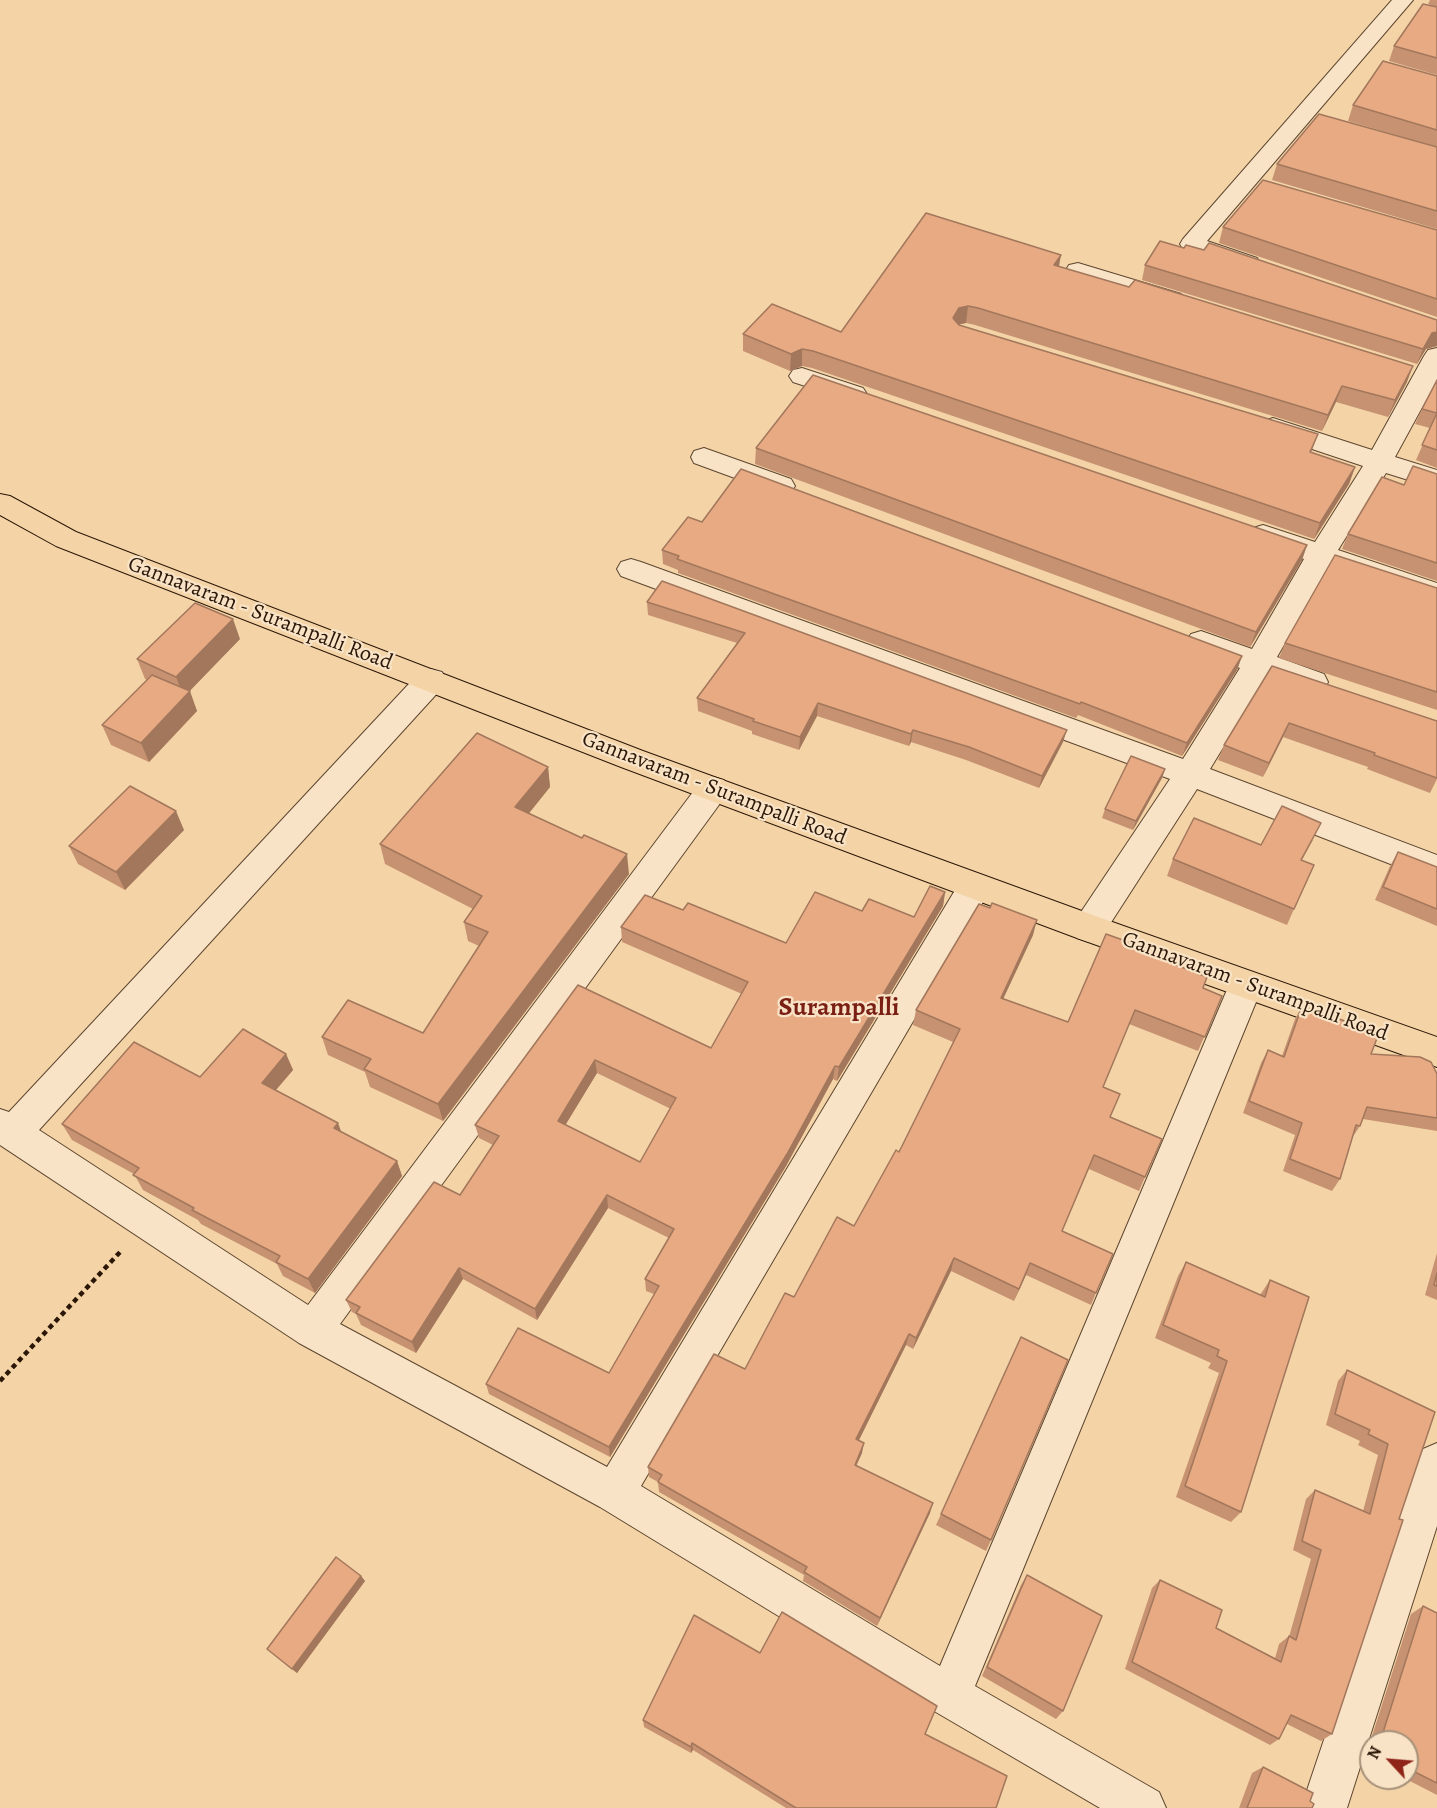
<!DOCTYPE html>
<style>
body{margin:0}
#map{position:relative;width:1437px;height:1808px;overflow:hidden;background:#f4d4a7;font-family:Alegreya,serif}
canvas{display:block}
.north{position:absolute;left:1359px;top:1730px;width:60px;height:60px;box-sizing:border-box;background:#f8e3c6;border:2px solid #a6917a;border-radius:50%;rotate:296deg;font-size:16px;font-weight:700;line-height:24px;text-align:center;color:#2b1707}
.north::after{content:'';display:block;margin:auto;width:21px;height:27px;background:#8f2418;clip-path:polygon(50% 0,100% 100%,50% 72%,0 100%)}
</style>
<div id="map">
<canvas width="1437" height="1808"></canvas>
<div class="north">N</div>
</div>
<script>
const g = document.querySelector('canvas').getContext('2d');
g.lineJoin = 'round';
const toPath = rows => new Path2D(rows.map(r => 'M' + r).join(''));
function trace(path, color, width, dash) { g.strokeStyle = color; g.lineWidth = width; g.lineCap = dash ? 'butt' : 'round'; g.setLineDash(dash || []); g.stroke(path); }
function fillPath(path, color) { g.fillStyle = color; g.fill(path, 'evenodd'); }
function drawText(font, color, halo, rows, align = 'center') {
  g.font = font + ' Alegreya,serif'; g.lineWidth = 4.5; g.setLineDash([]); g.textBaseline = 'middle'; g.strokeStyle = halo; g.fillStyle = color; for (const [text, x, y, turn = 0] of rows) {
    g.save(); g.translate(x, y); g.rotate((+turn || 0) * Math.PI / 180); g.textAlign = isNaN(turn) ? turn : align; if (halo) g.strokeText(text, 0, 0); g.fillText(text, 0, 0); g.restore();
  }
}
const path = toPath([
 [0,1381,121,1251]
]);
const minor = toPath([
 [1392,0,1413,0,1207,241,1257,258,1260,263,1257,268,1248,270,1239,268,1183,249,1180,244,1183,239,1392,0],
 [1078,263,1181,294,1184,299,1181,304,1172,307,1069,275,1066,270,1069,265,1078,263],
 [1437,348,1437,380,1395,457,1437,470,1437,489,1386,473,1338,550,1437,583,1437,604,1328,568,1277,657,1324,674,1328,682,1324,690,1313,693,1266,677,1210,769,1437,855,1437,882,1197,789,1101,938,1089,942,1077,938,1072,928,1077,918,1170,779,621,576,617,569,621,562,631,559,641,562,1183,759,1240,668,1191,650,1186,642,1191,634,1201,631,1252,649,1304,559,1253,542,1249,535,1253,528,1263,525,1315,542,1363,466,1264,433,1260,427,1264,421,1273,418,1372,450,1424,356,1428,350,1437,348],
 [802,368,863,388,867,394,863,400,854,402,793,382,789,376,793,370,802,368],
 [704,448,791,479,795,486,791,493,781,495,694,463,691,457,694,451,704,448],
 [431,669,442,672,446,680,442,688,39,1130,308,1305,702,780,713,777,724,780,729,789,724,798,340,1324,607,1467,963,877,975,873,987,877,991,886,987,895,641,1486,940,1666,1229,985,1234,975,1246,971,1258,975,1263,985,975,1686,1159,1792,1166,1808,1100,1808,934,1711,600,1507,299,1343,0,1145,0,1109,9,1112,420,672,431,669],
 [1437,1443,1437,1526,1347,1808,1301,1808,1417,1463,1423,1449,1437,1443]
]);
const primary = toPath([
 [0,494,10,496,76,532,643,751,1101,918,1437,1037,1437,1067,1077,938,621,767,56,546,0,515,0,494]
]);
const wall = toPath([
 [1430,0,1437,0,1437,7,1428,4],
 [1437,7,1437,75,1389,61,1394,46],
 [1437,76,1437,147,1348,121,1353,105],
 [1437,147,1437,229,1272,180,1277,164],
 [1223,227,1437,230,1437,317,1219,243],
 [1145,265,1437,320,1437,346,1426,349,1417,364,1142,280],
 [1059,267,1407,382,1388,417,1336,402,1322,431,975,325,966,323,958,324,1311,452,1355,467,1349,484,1314,539,812,368,802,366,790,371,743,351,743,334,841,332],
 [1437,380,1437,468,1416,460,1430,428,1415,424,1422,409],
 [756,448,1307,545,1302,560,1250,647,755,464],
 [1437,474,1437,581,1342,549,1348,534,1404,485],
 [702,522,1242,656,1237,670,1182,756,1078,715,1076,718,678,573,678,570,663,564,662,550],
 [662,581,1063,742,1039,788,966,760,911,742,909,746,817,716,799,750,752,734,752,731,698,711,697,698,737,643,648,615,647,602],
 [1437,588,1437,710,1279,658,1285,643],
 [240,639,189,691,197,711,149,762,111,745,102,725,147,680,145,679,137,659],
 [1272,666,1437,721,1437,779,1430,793,1367,769,1368,767,1283,737,1263,777,1218,760,1224,745],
 [548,767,550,787,529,813,629,874,443,1121,370,1087,365,1072,328,1055,322,1037,423,1033,479,946,468,941,464,922,473,909,385,864,380,844],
 [1165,769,1162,778,1133,830,1102,818,1105,809],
 [184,830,125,890,78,864,69,846],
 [1313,840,1302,860,1294,909,1287,925,1167,876,1173,859,1261,845],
 [1398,852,1437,867,1437,926,1375,900,1390,866],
 [945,892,943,906,837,1081,833,1079,786,1166,610,1457,489,1394,486,1384,609,1373,654,1294,646,1291,645,1279,669,1238,608,1208,537,1320,463,1279,416,1353,361,1325,356,1314,352,1312,346,1300,460,1195,493,1145,479,1138,475,1125,578,985,711,1048,742,994,622,942,621,927,683,910,786,943,862,911,914,917],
 [597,1073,671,1109,640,1162,565,1125],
 [1033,935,1003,999,1068,1022,1163,960,1203,988,1222,996,1198,1051,1129,1024,1103,1087,1111,1117,1145,1177,1139,1191,1089,1169,1062,1231,1096,1293,1091,1305,1026,1275,1014,1301,951,1271,913,1349,906,1345,859,1440,862,1453,856,1466,930,1513,877,1626,803,1581,804,1575,659,1492,658,1482,649,1477,648,1467,745,1369,794,1297,854,1226,899,1152,953,1042,913,1025,916,1010],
 [1302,1006,1371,1054,1437,1074,1437,1131,1363,1119,1360,1126,1352,1138,1340,1179,1332,1191,1283,1171,1295,1135,1243,1113,1261,1063,1268,1050,1282,1056,1295,1019],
 [286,1054,293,1070,276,1090,342,1132,397,1161,402,1176,315,1293,283,1276,277,1264,201,1224,198,1220,143,1190,134,1174,72,1140,62,1124,200,1077],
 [1437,1253,1437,1300,1425,1295],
 [1186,1262,1260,1295,1270,1280,1241,1512,1231,1522,1176,1497,1219,1373,1208,1368,1211,1363,1155,1338,1178,1276],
 [1347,1370,1435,1412,1399,1519,1332,1734,1321,1741,1287,1724,1279,1739,1270,1745,1125,1669,1152,1588,1160,1580,1216,1628,1275,1658,1279,1644,1289,1636,1289,1637,1311,1559,1293,1550,1306,1499,1315,1490,1363,1511,1378,1455,1358,1445,1360,1441,1326,1425,1338,1381],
 [941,1514,991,1540,986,1551,936,1525],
 [1027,1575,1063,1711,1056,1719,982,1676,1021,1585],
 [361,1576,365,1581,297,1673,267,1649],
 [1423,1606,1437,1613,1437,1795,1404,1778,1407,1778,1407,1742,1371,1742,1371,1761,1365,1758,1411,1614],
 [760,1653,925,1734,996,1808,786,1808,693,1750,691,1753,644,1727,643,1720],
 [1263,1767,1310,1801,1312,1808,1239,1808,1252,1773]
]);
const shadedWall = toPath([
 [1061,255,1058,272,1054,265],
 [968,306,966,323,957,325,953,318,959,308],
 [1437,332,1437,346,1426,349,1417,364,1423,349,1432,333],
 [802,349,802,366,790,371,791,354],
 [1413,366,1407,382,1388,417,1395,400],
 [1342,386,1336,402,1322,431,1328,415],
 [1318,434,1312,450,1304,468,1310,452],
 [1355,467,1349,484,1314,539,1320,523],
 [1307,545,1302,560,1250,647,1256,632],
 [233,619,240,639,184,697,176,677],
 [1242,656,1237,670,1182,756,1187,743],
 [190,691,197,711,149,762,141,743],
 [818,703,817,716,799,750,800,737],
 [1289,723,1283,737,1263,777,1269,763],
 [913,730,911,742,909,746,911,734],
 [1067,730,1063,742,1039,788,1042,776],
 [548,767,550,787,518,827,515,807],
 [1165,769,1162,778,1133,830,1136,821],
 [176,811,184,830,125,890,116,872],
 [627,854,629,874,443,1121,438,1104],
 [945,892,943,906,837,1081,839,1067],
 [1037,920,1033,935,997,1012,1001,998],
 [286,1054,293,1070,269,1098,262,1083],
 [595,1060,597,1073,560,1134,558,1121],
 [835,1066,833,1079,786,1166,610,1457,609,1447],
 [338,1123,344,1139,334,1128],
 [397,1161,402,1176,315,1293,308,1279],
 [607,1195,608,1208,537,1320,535,1309],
 [954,1258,951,1271,913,1349,916,1338],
 [1030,1263,1026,1275,1014,1301,1019,1289],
 [459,1268,463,1279,416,1353,412,1342],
 [909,1334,906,1345,854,1450,856,1439],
 [864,1443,862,1453,852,1475,855,1465],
 [933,1503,930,1513,877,1626,880,1618],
 [361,1576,365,1581,297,1673,292,1669],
 [692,1743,693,1750,691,1753,691,1747]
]);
const building = toPath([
 [1423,4,1437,7,1437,58,1394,46,1423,4],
 [1383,61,1437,76,1437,130,1353,105,1383,61],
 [1319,114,1437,147,1437,211,1277,164,1319,114],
 [1263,180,1437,230,1437,299,1223,227,1263,180],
 [926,213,1061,255,1054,265,1129,287,1135,280,1413,366,1395,400,1342,386,1328,415,978,308,968,306,959,308,953,318,959,325,1318,434,1310,452,1355,467,1320,523,813,351,802,349,791,354,743,334,772,304,841,332,926,213],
 [1160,241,1184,248,1186,245,1204,250,1209,243,1437,320,1437,332,1432,333,1423,349,1145,265,1160,241],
 [813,375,1307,545,1256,632,756,448,813,375],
 [1437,380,1437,450,1422,445,1437,413,1422,409,1437,380],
 [1413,466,1437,474,1437,563,1348,534,1382,477,1404,485,1413,466],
 [741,469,1242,656,1187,743,1081,702,1080,704,677,559,679,556,662,550,688,517,702,522,741,469],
 [1335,555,1437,588,1437,692,1285,643,1335,555],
 [662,581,1067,730,1042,776,969,747,913,730,911,734,818,703,800,737,753,721,754,719,697,698,745,633,647,602,662,581],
 [195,603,233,619,176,677,137,659,195,603],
 [1272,666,1437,721,1437,778,1374,755,1375,753,1289,723,1269,763,1224,745,1272,666],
 [152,675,190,691,141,743,102,725,152,675],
 [477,733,548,767,515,807,582,838,584,835,627,854,438,1104,364,1069,371,1059,322,1037,348,1000,423,1033,488,932,464,922,482,896,380,844,477,733],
 [1131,756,1165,769,1136,821,1105,809,1131,756],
 [130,786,176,811,116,872,69,846,130,786],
 [1282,806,1321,823,1301,860,1314,865,1294,909,1173,859,1194,818,1261,845,1282,806],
 [1398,852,1437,867,1437,909,1383,887,1398,852],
 [930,886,945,892,839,1067,835,1066,787,1154,609,1447,486,1384,518,1328,609,1373,659,1286,645,1279,674,1229,607,1195,535,1309,459,1268,412,1342,356,1313,360,1307,346,1300,434,1182,460,1195,499,1136,475,1125,578,985,711,1048,748,982,621,927,645,895,683,910,688,903,786,943,815,892,862,911,869,899,914,917,930,886],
 [595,1060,676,1098,640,1162,558,1121,595,1060],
 [992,903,1037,920,1001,998,1068,1022,1106,934,1165,955,1163,960,1207,977,1203,988,1222,996,1205,1037,1135,1010,1103,1087,1120,1094,1110,1117,1162,1139,1145,1177,1094,1155,1062,1231,1113,1254,1096,1293,1030,1263,1019,1289,954,1258,916,1338,909,1334,856,1439,864,1443,855,1465,933,1503,880,1618,804,1572,807,1567,658,1482,662,1475,648,1467,714,1354,745,1369,785,1293,794,1297,837,1217,854,1226,896,1150,899,1152,960,1029,916,1010,979,904,990,908,992,903],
 [1302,1006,1379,1033,1371,1054,1420,1057,1431,1062,1437,1074,1437,1118,1367,1107,1360,1126,1356,1125,1340,1179,1290,1159,1302,1123,1249,1101,1268,1050,1284,1057,1302,1006],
 [243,1029,286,1054,262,1083,338,1123,334,1128,397,1161,308,1279,276,1262,280,1256,192,1210,194,1208,133,1175,139,1168,62,1124,134,1042,200,1077,243,1029],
 [1186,1262,1265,1297,1270,1280,1309,1297,1241,1512,1185,1486,1227,1361,1217,1356,1219,1350,1163,1325,1186,1262],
 [1437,1273,1437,1286,1434,1285,1437,1273],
 [1021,1337,1068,1360,991,1540,941,1514,1021,1337],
 [1347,1370,1435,1412,1399,1519,1403,1520,1332,1734,1291,1715,1279,1739,1132,1662,1160,1580,1222,1610,1216,1628,1281,1662,1289,1636,1296,1640,1321,1550,1302,1541,1315,1490,1370,1514,1388,1444,1368,1434,1370,1430,1335,1414,1347,1370],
 [336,1557,361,1576,292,1669,267,1649,336,1557],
 [1027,1575,1102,1616,1063,1711,987,1667,1027,1575],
 [1423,1606,1437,1613,1437,1783,1407,1768,1407,1742,1380,1742,1423,1606],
 [782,1612,937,1706,925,1734,1007,1776,996,1808,796,1808,692,1743,691,1747,643,1720,694,1615,760,1653,782,1612],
 [1263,1767,1313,1793,1310,1801,1314,1804,1312,1808,1247,1808,1263,1767]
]);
const streetNames = [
 ["Gannavaram - Surampalli Road",260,614,21],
 ["Gannavaram - Surampalli Road",714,789,21],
 ["Gannavaram - Surampalli Road",1255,987,20]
];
const quarterNames = [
 ["Surampalli",839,1009]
];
trace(minor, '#5d462f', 2);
trace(primary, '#2b1707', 2);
trace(path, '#2b1707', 4.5, [5, 4]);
fillPath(minor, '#f8e3c6');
fillPath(primary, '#f4d4a7');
fillPath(wall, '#c79271');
fillPath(shadedWall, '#a2775c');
fillPath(building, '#e7aa83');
trace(building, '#a2775c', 1.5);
drawText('22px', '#2b1707', '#f8e3c6', streetNames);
drawText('bold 26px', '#7a1f14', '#f8e3c6', quarterNames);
</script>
